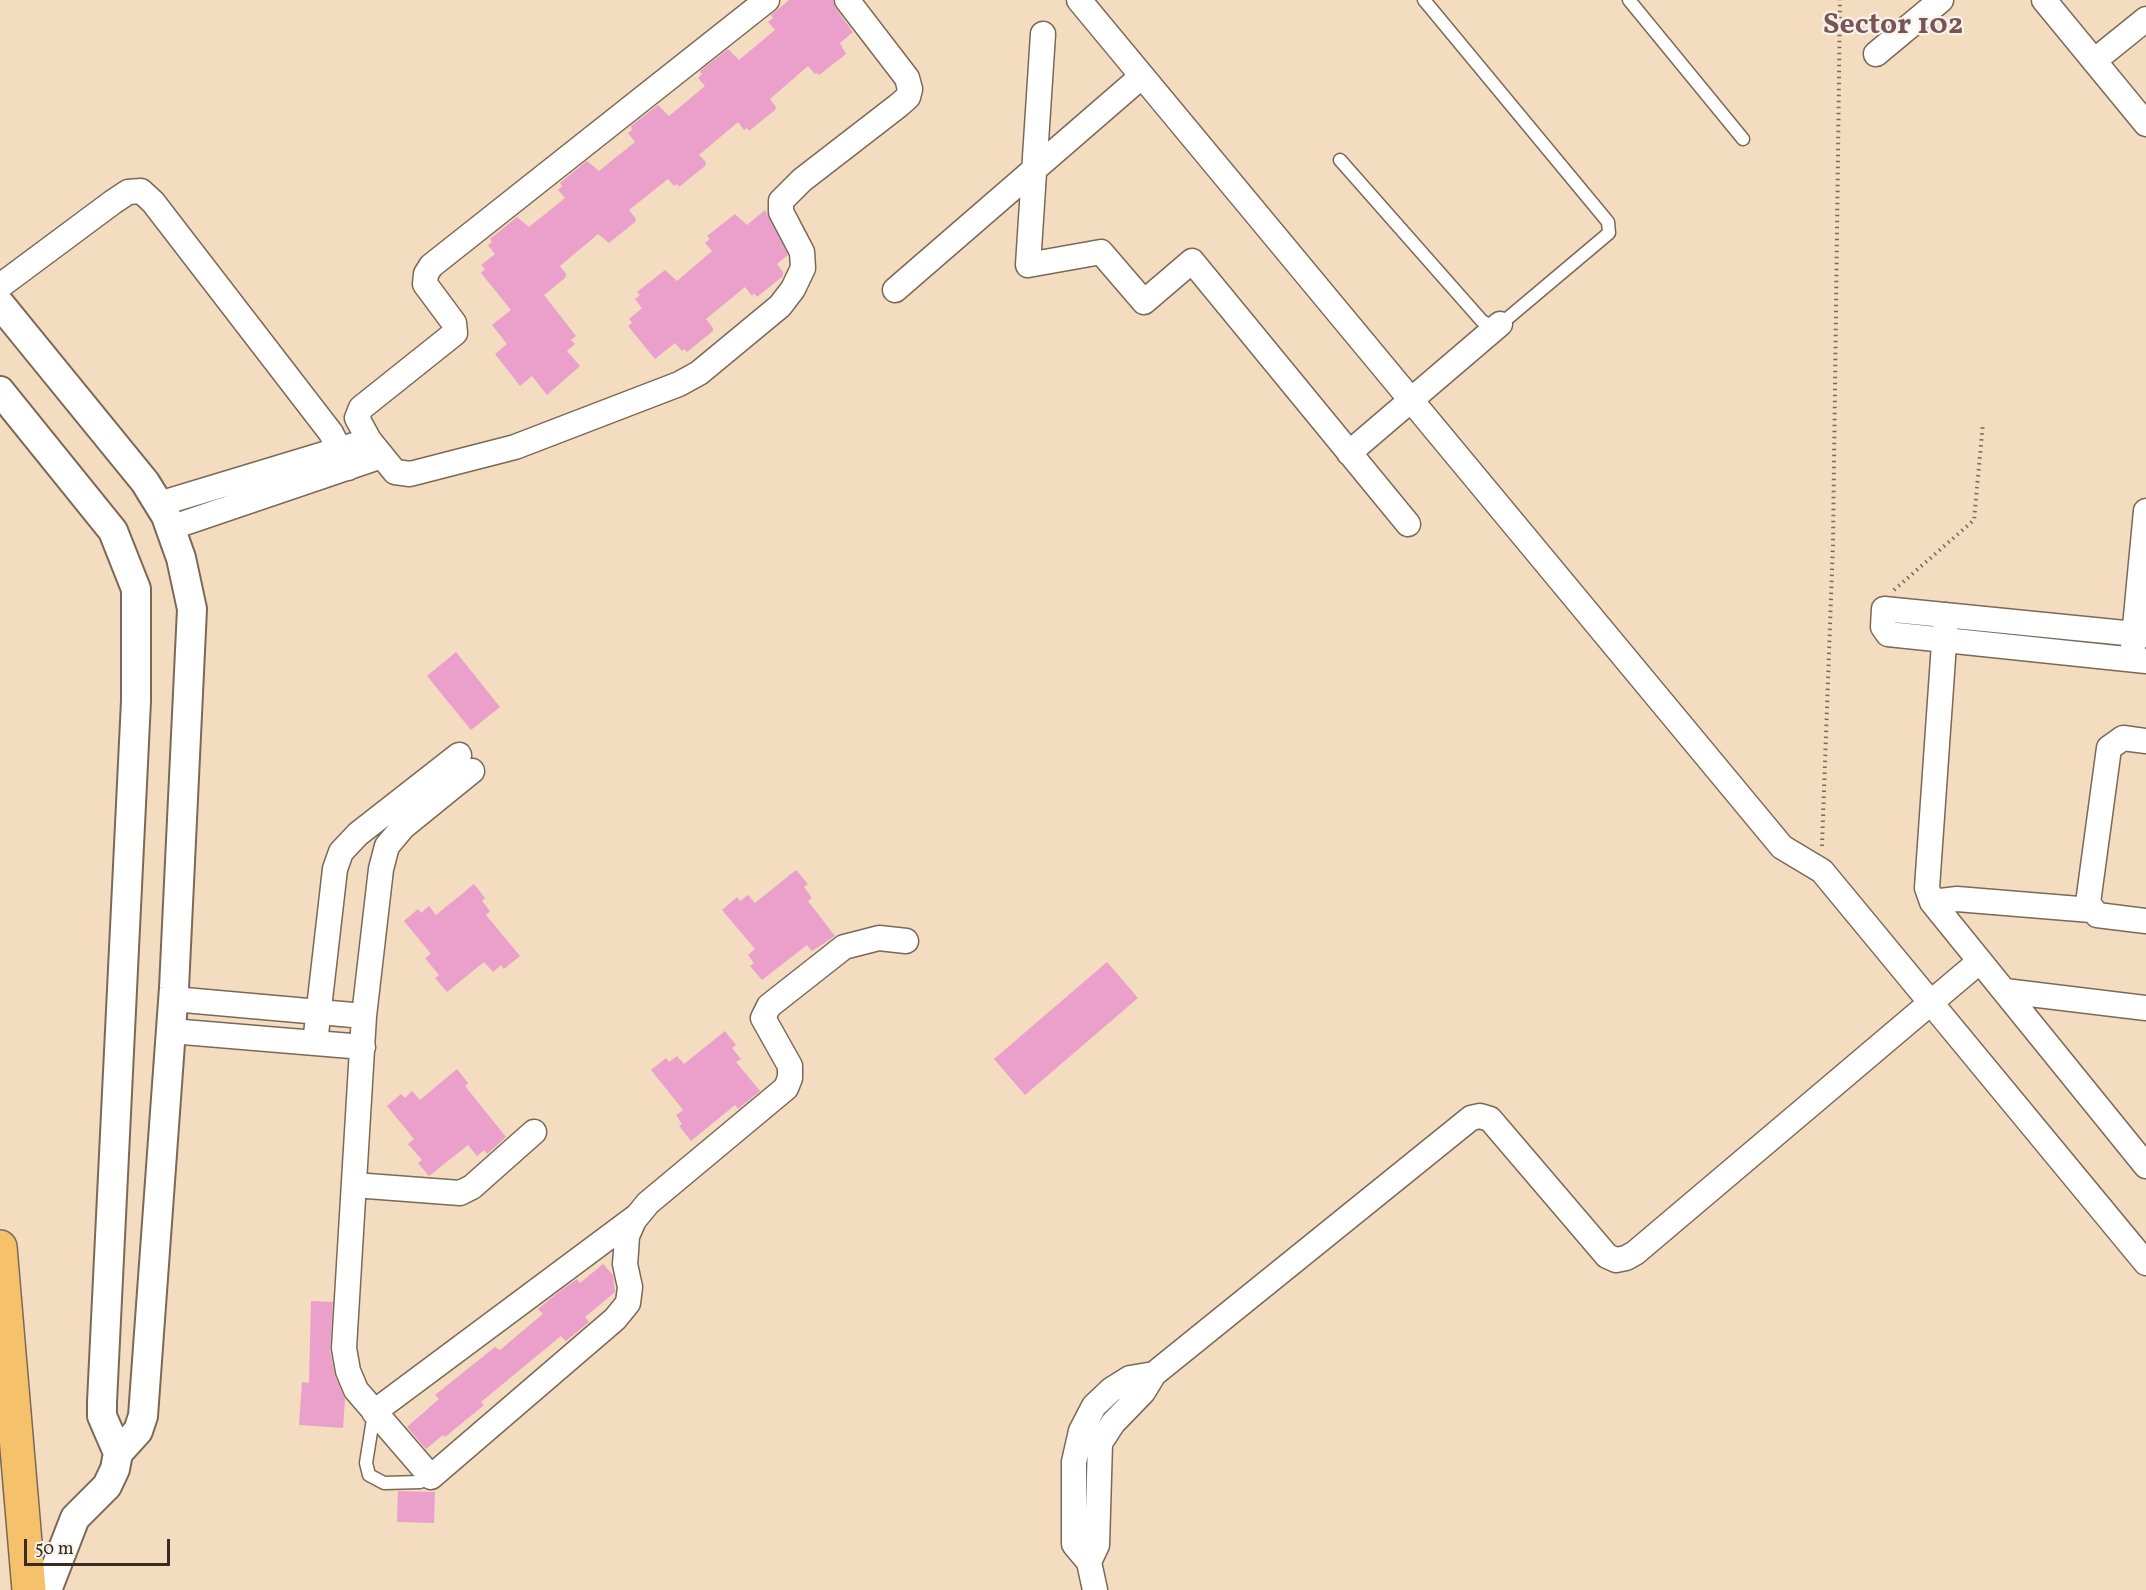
<!DOCTYPE html>
<style>
body{margin:0}
#map{position:relative;width:2146px;height:1590px;overflow:hidden;background:#f3dcbf;font-family:Vollkorn,serif}
canvas{display:block}
.scale{position:absolute;left:24px;top:1539px;width:146px;height:27px;box-sizing:border-box;border:3px solid #3b2a1e;border-top:0;padding-left:8px;font-size:18px;line-height:21px;white-space:nowrap;color:#3b2a1e;-webkit-text-stroke:4px #f7f3e8;paint-order:stroke}
</style>
<div id="map">
<canvas width="2146" height="1590"></canvas>
<div class="scale">50 m</div>
</div>
<script>
const g = document.querySelector('canvas').getContext('2d');
g.lineJoin = 'round';
function fillPath(path, color) { g.fillStyle = color; g.fill(path, 'evenodd'); }
const toPath = rows => new Path2D(rows.map(r => 'M' + r).join(''));
function trace(path, color, width, dash) { g.strokeStyle = color; g.lineWidth = width; g.lineCap = dash ? 'butt' : 'round'; g.setLineDash(dash || []); g.stroke(path); }
function drawText(font, color, halo, rows, align = 'center') {
  g.font = font + ' Vollkorn,serif'; g.lineWidth = 4.5; g.setLineDash([]); g.textBaseline = 'middle'; g.strokeStyle = halo; g.fillStyle = color; for (const [text, x, y, turn = 0] of rows) {
    g.save(); g.translate(x, y); g.rotate((+turn || 0) * Math.PI / 180); g.textAlign = isNaN(turn) ? turn : align; if (halo) g.strokeText(text, 0, 0); g.fillText(text, 0, 0); g.restore();
  }
}
const building = toPath([
 [789,0,833,0,836,9,853,32,840,43,846,54,819,75,817,73,815,74,808,66,770,99,776,107,775,110,749,131,747,128,744,130,738,122,699,155,706,162,705,166,679,187,677,184,674,186,668,179,629,210,636,219,635,222,609,243,598,234,560,266,566,274,565,278,544,295,576,336,571,340,575,344,567,351,580,366,547,395,532,376,520,386,495,354,507,344,492,325,511,310,481,273,485,269,481,265,495,254,488,245,492,242,490,239,517,217,529,227,565,198,558,190,562,186,560,183,583,164,587,161,599,171,635,142,628,133,632,130,631,126,658,105,669,116,705,86,698,78,702,74,700,71,728,49,739,60,775,30,768,22,773,18,771,15],
 [765,210,788,255,777,264,783,272,783,276,757,297,754,293,752,296,745,287,706,319,713,328,713,331,687,352,684,349,682,351,675,343,655,359,628,326,632,323,629,319,642,308,635,299,640,295,637,292,665,270,677,281,712,251,705,243,710,239,707,236,735,214,747,225],
 [456,652,500,707,471,730,427,676],
 [796,870,808,884,804,887,812,898,808,901,835,936,812,951,807,945,762,980,750,966,754,963,748,955,755,949,722,910,737,897,740,901,748,895,755,903],
 [474,884,485,898,482,901,490,911,486,915,520,956,504,969,501,965,493,972,484,962,447,992,435,978,439,975,425,958,431,954,404,921,418,909,421,913,429,906,436,915],
 [1107,962,1138,998,1025,1095,994,1059],
 [725,1031,736,1045,732,1048,741,1059,736,1062,760,1091,738,1109,735,1105,691,1141,679,1126,682,1124,676,1115,683,1110,651,1070,666,1058,669,1062,677,1056,684,1064],
 [457,1069,468,1083,465,1086,506,1137,487,1154,484,1150,477,1156,468,1145,429,1176,418,1163,422,1160,408,1144,414,1139,387,1106,401,1094,405,1098,412,1091,420,1100],
 [603,1264,613,1275,615,1292,585,1317,589,1322,566,1341,561,1336,481,1402,484,1405,445,1437,443,1435,426,1449,407,1427,439,1399,435,1395,495,1347,500,1350,543,1314,538,1309,560,1291,577,1279,580,1283],
 [311,1301,333,1302,330,1350,335,1376,345,1399,343,1428,299,1425,302,1382,309,1383],
 [398,1491,435,1492,434,1523,397,1522]
]);
const path = toPath([
 [1894,590,1974,520,1983,423],
 [1822,846,1833,543,1840,0]
]);
const service = toPath([
 [1629,0,1743,139],
 [1340,160,1482,321,1490,325,1500,324,1508,318,1609,233,1608,222,1424,0],
 [374,1413,366,1463,369,1475,384,1483,420,1482,431,1477]
]);
const minor = toPath([
 [767,0,431,266,426,274,425,284,454,323,455,333,361,408,357,418,369,440,395,472,410,474,515,447,679,384,699,373,780,306,793,289,803,268,802,252,781,212,781,201,802,180,899,105,908,97,910,89,907,78,847,0],
 [1079,0,1782,847,1822,871,2146,1263],
 [2044,0,2146,124],
 [1043,34,1028,265,1101,252,1144,302,1192,261,1408,524],
 [1876,54,1941,0],
 [2094,61,2146,19],
 [0,286,113,202,128,192,141,191,153,202,331,433,348,468],
 [895,290,1134,83],
 [1349,453,1500,324],
 [159,504,354,445],
 [170,528,382,456],
 [1946,615,1927,888,1932,902,2146,1166],
 [2146,635,1884,609,1883,627,1888,634,2146,661],
 [2133,648,2146,511],
 [2146,741,2123,738,2109,748,2088,903,2097,915,2146,921],
 [472,771,403,827,387,846,381,869,364,1016,344,1348,348,1371,356,1390,431,1477,615,1319,628,1303,630,1287,625,1264,626,1252,627,1236,634,1220,648,1203,786,1088,790,1078,790,1066,763,1018,769,1006,844,947,879,938,906,941],
 [1932,902,1957,899,2091,910],
 [2005,991,2146,1008],
 [173,999,364,1016],
 [171,1031,363,1047],
 [315,1043,335,869,341,852,358,834,459,755],
 [354,1185,460,1193,472,1187,534,1132],
 [374,1412,637,1216],
 [1089,1562,1097,1545,1100,1443,1113,1423,1143,1392,1154,1374,1471,1118,1480,1116,1490,1119,1607,1256,1616,1260,1626,1258,1635,1253,1980,961],
 [1095,1590,1089,1562,1074,1544,1074,1462,1081,1431,1094,1406,1111,1390,1130,1378,1154,1374]
]);
const tertiary = toPath([
 [0,304,145,482,166,516,181,558,192,609,174,988,143,1416,138,1431,118,1453,102,1416,102,1402,136,701,136,589,113,531,0,391],
 [47,1590,75,1518,107,1486,115,1469,118,1453]
]);
const primary = toPath([
 [0,1247,29,1590]
]);
const districtNames = [
 ["Sector 102",1893,27]
];
fillPath(building, '#eaa0ca');
trace(service, '#7b6856', 15);
trace(minor, '#7b6856', 27);
trace(tertiary, '#7b6856', 32);
trace(primary, '#7b6856', 36);
trace(path, '#7b6856', 4, [1.5, 4.5]);
trace(service, '#fff', 12);
trace(minor, '#fff', 24);
trace(tertiary, '#fff', 28);
trace(primary, '#f5c16b', 33);
drawText('bold 30px', '#78535a', '#f7f3e8', districtNames);
</script>
